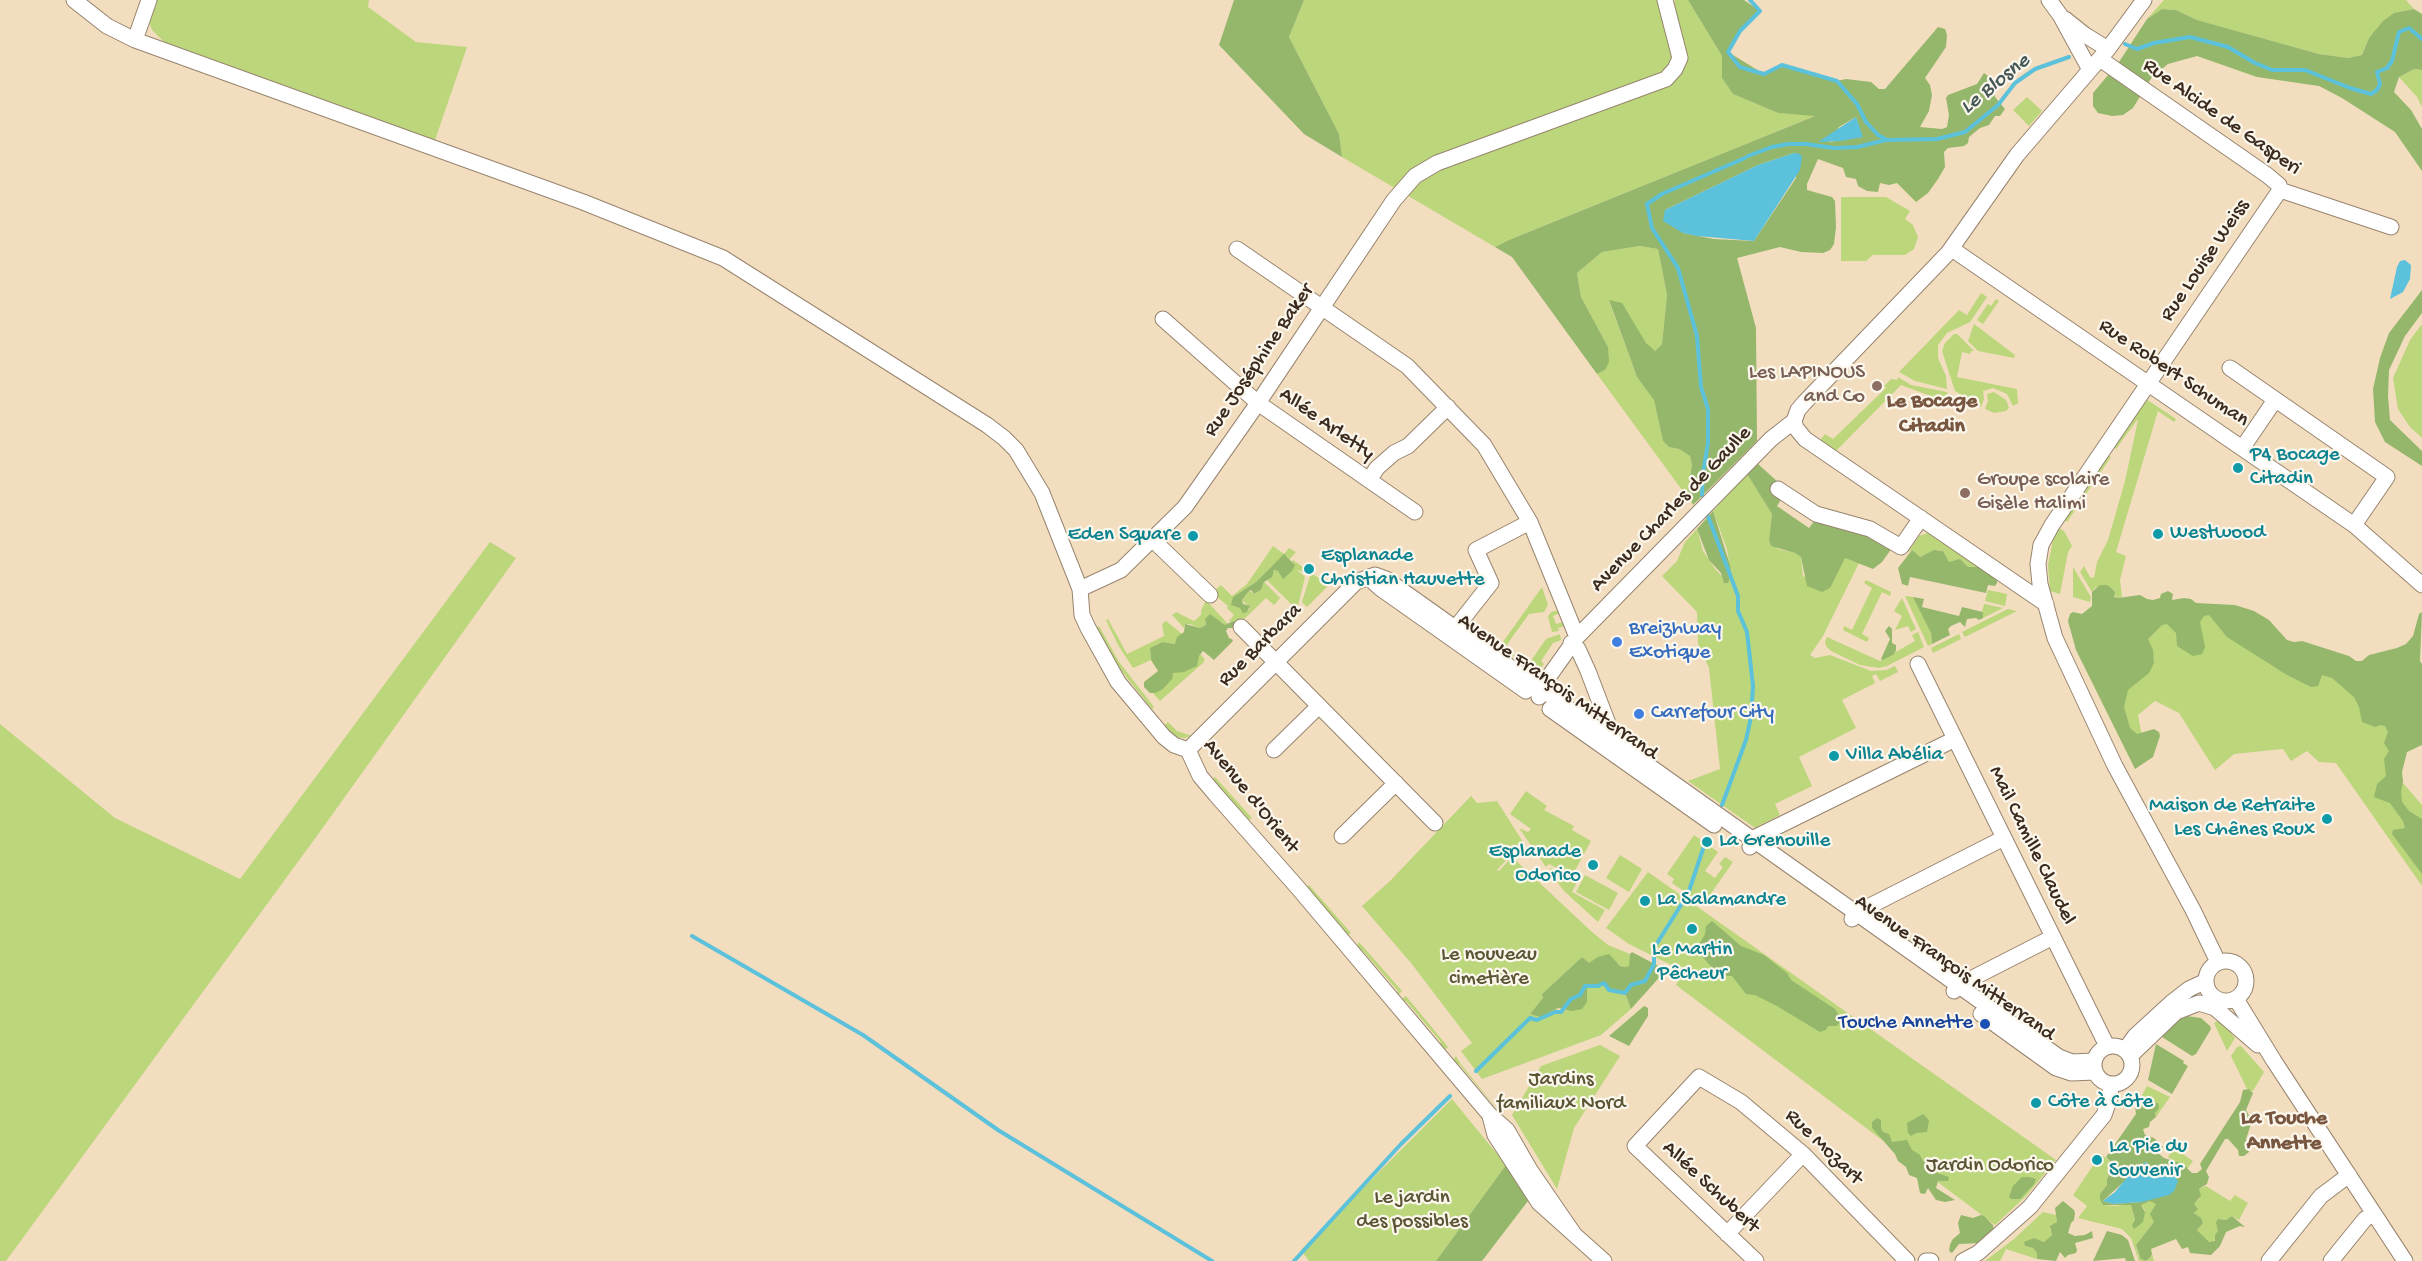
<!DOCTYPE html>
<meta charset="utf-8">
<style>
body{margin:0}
canvas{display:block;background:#f3ddbf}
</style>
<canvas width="2422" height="1261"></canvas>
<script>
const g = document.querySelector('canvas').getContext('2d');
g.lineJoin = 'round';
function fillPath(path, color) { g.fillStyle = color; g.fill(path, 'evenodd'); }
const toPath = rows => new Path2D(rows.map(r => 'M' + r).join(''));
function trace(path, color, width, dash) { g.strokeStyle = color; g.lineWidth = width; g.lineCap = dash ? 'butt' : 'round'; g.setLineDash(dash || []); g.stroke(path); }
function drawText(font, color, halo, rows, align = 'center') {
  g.font = font + ' "Gochi Hand",sans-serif'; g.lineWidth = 4.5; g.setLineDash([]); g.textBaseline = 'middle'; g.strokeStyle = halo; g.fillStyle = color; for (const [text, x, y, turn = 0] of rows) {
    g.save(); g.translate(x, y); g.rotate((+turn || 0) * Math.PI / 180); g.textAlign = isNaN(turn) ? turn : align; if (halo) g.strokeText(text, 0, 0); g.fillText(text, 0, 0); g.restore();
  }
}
const green = toPath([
 [155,0,369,0,368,7,416,42,467,47,435,140,164,42,152,30,148,19],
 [1304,0,1660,0,1673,6,1675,0,1688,0,1722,56,1722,78,1733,94,1778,113,1817,115,1509,240,1495,247,1342,157,1339,134,1289,37],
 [2164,0,2406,0,2414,9,2394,13,2369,38,2362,55,2348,58,2319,54,2197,20,2176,10,2162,9,2147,19],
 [2414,69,2422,70,2422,107,2417,97,2399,77],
 [2027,97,2042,111,2029,126,2013,110],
 [1841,197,1886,197,1910,211,1905,219,1913,225,1918,237,1914,249,1905,255,1873,255,1866,261,1841,261],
 [1640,246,1658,249,1667,295,1662,344,1654,352,1609,301,1637,377,1654,399,1663,441,1669,447,1679,449,1690,456,1692,465,1688,489,1693,505,1597,374,1605,370,1608,347,1581,297,1577,273,1602,252],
 [1981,293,1987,297,1970,322,1947,333,1938,345,1938,358,1946,376,1947,389,1915,381,1899,372,1959,310,1967,315],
 [1996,299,1999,301,1983,324,1977,320,1988,304,1991,306],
 [1974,324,2015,355,2014,358,1978,351,1968,341],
 [2422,324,2422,438,2410,427,2398,409,2393,378,2410,340],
 [1954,334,1957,334,1974,351,1971,351,1970,354,1962,352,1957,377,2017,389,2018,403,2013,406,2007,394,1993,388,1983,391,1984,399,1981,407,1955,391,1942,351,1945,343],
 [1898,377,1911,385,1947,392,1949,400,1947,402,1901,385,1835,452,1819,442,1825,434,1833,439,1886,388,1884,386,1891,379,1897,380],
 [1994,392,2006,400,2009,408,2006,411,1994,413,1985,409,1988,401,1987,394],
 [2146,399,2176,419,2174,422,2158,411,2116,552,2126,556,2120,580,2122,597,2118,598,2096,587,2092,592,2080,572,2084,566,2090,577,2094,578,2097,562,2108,540,2125,481,2138,420,2137,420,2116,449,2113,447],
 [2107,455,2111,457,2067,522,2064,520],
 [1747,474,1772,514,1769,540,1778,549,1795,553,1801,557,1803,577,1845,558,1859,563,1823,636,1810,655,1815,658,1830,655,1871,671,1886,670,1895,666,1898,672,1880,681,1876,674,1872,676,1875,683,1842,700,1856,728,1799,757,1812,786,1775,804,1780,815,1755,828,1688,781,1720,769,1709,668,1698,644,1697,612,1662,576,1677,561,1685,542,1697,529,1703,551,1716,570,1723,577,1731,574,1727,549,1713,511],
 [2059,528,2064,531,2072,546,2068,552,2060,594,2050,591,2048,565,2053,540],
 [1928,533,1978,567,1968,567,1962,561,1949,562,1943,551,1939,550,1919,557,1912,550,1908,552,1919,536],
 [490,542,516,558,319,833,6,1261,0,1261,0,724,115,818,240,879],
 [1273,546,1284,554,1289,548,1296,552,1289,560,1288,557,1274,564,1256,582,1233,597,1241,608,1247,612,1250,608,1242,600,1249,591,1255,594,1261,590,1264,582,1280,598,1274,605,1266,598,1237,626,1235,622,1229,621,1234,615,1227,608,1228,606,1212,593,1221,585,1232,596,1247,584],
 [1293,560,1307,570,1305,573,1296,569,1305,577,1297,610,1267,580,1275,570,1287,574,1294,563,1291,563],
 [2073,567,2091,597,2090,602,2073,597],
 [1311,573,1329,585,1307,607,1302,602],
 [1866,580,1891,592,1890,596,1882,592,1862,634,1869,638,1867,642,1843,630,1844,626,1852,630,1872,588,1864,583],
 [1542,587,1548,605,1544,612,1529,614,1513,636,1505,648,1514,655,1512,658,1498,649],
 [1988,590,2007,594,2005,606,1985,601],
 [1905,596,1913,597,1916,601,1931,633,1932,644,1928,646],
 [1902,598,1916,629,1911,632,1908,626,1895,630,1902,616,1894,611],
 [1206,600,1228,624,1225,626,1222,622,1205,621,1206,625,1200,628,1190,624,1185,624,1184,628,1172,615,1176,612,1194,621,1201,615,1201,611],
 [1984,604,2003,608,1983,618,1981,616],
 [2008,609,2017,611,1965,637,1962,632],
 [1559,610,1560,613,1553,616,1556,624,1563,622,1565,626,1558,628,1559,631,1552,632,1548,617,1551,612],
 [2212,613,2232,615,2359,694,2391,728,2390,768,2422,805,2422,886,2336,763,2319,762,2307,751,2291,761,2283,749,2234,754,2215,770,2179,713,2155,701,2138,715,2143,742,2132,747,2093,636],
 [1108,619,1127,654,1164,636,1162,624,1166,621,1182,634,1175,644,1162,642,1155,645,1150,651,1151,660,1133,668,1118,645,1106,620],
 [1099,626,1119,662,1154,707,1152,709,1116,664,1098,629,1093,629],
 [1918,632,1924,647,1887,666,1879,668,1860,665,1831,651,1826,646,1825,642,1827,637,1880,661,1915,641,1912,635],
 [1560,634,1561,640,1553,643,1541,661,1544,664,1537,673,1529,673,1530,671,1526,668,1546,639],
 [1959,634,1961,639,1933,653,1931,648],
 [1200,654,1205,659,1203,663,1160,701,1153,693,1165,687,1173,673,1193,668],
 [1168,722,1177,731,1192,736,1184,738,1176,737,1163,727],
 [1215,777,1252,818,1249,820,1215,782,1212,784,1210,781],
 [1526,791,1547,806,1544,810,1574,826,1572,830,1591,841,1572,876,1549,864,1546,867,1519,828,1528,832,1531,829,1510,814],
 [1471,796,1477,803,1497,801,1523,842,1497,870,1499,871,1512,857,1592,932,1608,945,1630,954,1630,962,1629,966,1625,967,1620,966,1618,963,1589,964,1582,957,1542,994,1543,998,1530,1014,1540,1017,1554,1009,1565,1011,1587,987,1604,983,1609,990,1625,993,1631,1009,1601,1035,1482,1079,1461,1051,1472,1043,1411,963,1362,906,1390,881],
 [1694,835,1718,852,1705,871,1715,878,1723,867,1719,864,1725,857,1733,862,1705,902,1700,898,1698,901,1672,883,1674,879,1667,874],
 [1620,855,1642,869,1629,892,1606,878],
 [1551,868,1577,882,1572,892,1605,910,1598,922,1564,891,1549,871],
 [1648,872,2056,1160,2026,1196,1995,1225,1676,985,1683,971,1629,944,1606,928],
 [1585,875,1618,893,1609,910,1576,892],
 [1309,885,1351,933,1348,935,1344,935,1342,932,1344,929,1309,890,1304,889],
 [1359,942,1402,991,1397,996,1396,994,1398,991,1362,950,1359,952,1356,948],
 [1406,996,1448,1047,1446,1049,1441,1049,1438,1046,1441,1042,1406,1001,1403,1003,1400,1000],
 [2220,1020,2235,1038,2227,1051,2214,1023],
 [1600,1045,1620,1056,1574,1128,1557,1189,1512,1115,1541,1066],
 [2241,1046,2264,1072,2253,1091,2247,1089,2231,1056,2237,1047],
 [1456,1056,1460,1063,1507,1121,1495,1112,1498,1110,1459,1064,1455,1066,1452,1062],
 [2147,1086,2170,1097,2156,1117,2154,1102,2140,1103,2136,1106],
 [1452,1099,1506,1165,1436,1261,1309,1261,1301,1250],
 [2174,1148,2193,1161,2187,1169,2168,1157],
 [2101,1154,2113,1164,2107,1178,2107,1185,2100,1194,2103,1205,2116,1206,2129,1204,2131,1205,2135,1222,2138,1225,2145,1210,2141,1205,2150,1201,2154,1201,2156,1204,2154,1222,2136,1245,2139,1257,2145,1261,2149,1259,2152,1254,2154,1261,2139,1261,2131,1238,2122,1229,2078,1218,2087,1206,2073,1195],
 [2206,1186,2230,1201,2235,1195,2248,1203,2239,1220,2232,1216,2226,1220,2220,1219,2219,1231,2213,1243,2207,1241,2197,1230,2203,1223,2194,1212,2196,1207,2194,1204,2200,1198,2199,1189],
 [2043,1212,2056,1215,2057,1222,2050,1228,2052,1235,2044,1242,2034,1238,2028,1241,2025,1246,2033,1248,2037,1253,2037,1259,2006,1249,2000,1261,1985,1261,2014,1239]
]);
const forest = toPath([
 [1234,0,1304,0,1289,37,1339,134,1342,157,1304,134,1219,45],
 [1688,0,1744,0,1760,11,1740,31,1728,52,1764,74,1782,65,1837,81,1846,79,1871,82,1879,89,1885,89,1938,27,1945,29,1947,35,1946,47,1925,78,1930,85,1932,95,1929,111,1920,127,1942,129,1947,127,1949,115,1946,98,1948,95,1977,84,1984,73,1992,79,1995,97,2005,109,2000,116,1995,116,1989,125,1980,128,1969,137,1968,143,1964,146,1948,148,1944,152,1945,167,1938,179,1928,193,1916,202,1897,183,1889,185,1880,183,1878,192,1867,191,1858,186,1856,179,1846,177,1843,168,1818,159,1807,184,1807,190,1832,197,1835,201,1836,227,1834,244,1830,250,1823,253,1801,252,1780,247,1737,258,1756,328,1757,441,1693,505,1688,489,1692,465,1690,456,1679,449,1669,447,1663,441,1654,400,1637,377,1609,300,1622,303,1646,343,1655,351,1662,344,1667,295,1658,249,1640,246,1602,252,1577,273,1581,297,1608,347,1609,362,1605,370,1597,374,1512,257,1495,247,1509,240,1815,116,1778,113,1733,94,1722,78,1722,56],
 [1856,117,1862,137,1829,142,1839,127],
 [1794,153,1796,178,1754,241,1714,239,1683,233,1665,210,1758,165],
 [2162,9,2176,10,2197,20,2319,54,2348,58,2362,55,2369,38,2383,21,2394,13,2414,9,2422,14,2422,70,2414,69,2399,77,2394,92,2411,110,2422,129,2422,171,2395,132,2342,98,2319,86,2257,77,2197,56,2168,64,2152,77,2133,108,2123,115,2112,116,2098,113,2093,106,2093,93,2119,62,2147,19],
 [2422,290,2422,313,2405,336,2389,370,2388,396,2390,420,2422,451,2422,466,2385,442,2375,422,2373,389,2380,358,2389,333],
 [1757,463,1779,483,1782,498,1777,506,1809,528,1816,519,1869,533,1892,548,1882,562,1873,569,1845,558,1830,588,1822,592,1807,586,1801,557,1795,553,1771,546,1769,540,1772,514,1747,474],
 [1713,511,1730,565,1731,574,1728,583,1724,583,1721,573,1709,560,1697,529],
 [1912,550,1920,557,1934,550,1943,551,1949,562,1960,559,1968,567,1978,567,1997,580,1997,583,1995,586,1988,585,1986,593,1910,577,1908,586,1902,584,1898,568],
 [1284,554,1295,565,1292,571,1283,579,1278,571,1274,570,1272,577,1264,582,1261,590,1254,594,1251,590,1248,592,1242,600,1243,604,1250,606,1247,612,1243,613,1240,608,1231,605,1233,597,1256,582],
 [2100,585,2107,585,2111,588,2115,592,2114,597,2118,598,2140,595,2147,599,2153,600,2160,598,2161,594,2168,591,2173,594,2172,600,2184,598,2191,599,2196,603,2235,605,2254,611,2269,620,2287,640,2294,642,2302,641,2349,656,2356,661,2362,661,2369,655,2397,648,2406,644,2413,636,2419,614,2422,612,2420,661,2422,664,2422,745,2407,752,2402,772,2403,781,2401,792,2402,802,2409,811,2422,819,2422,874,2392,834,2393,830,2405,828,2403,821,2390,803,2374,797,2377,784,2386,776,2384,759,2389,751,2384,743,2388,732,2385,726,2380,725,2375,727,2362,722,2359,707,2354,697,2332,678,2322,675,2318,686,2311,687,2287,675,2227,637,2209,615,2204,616,2200,622,2205,647,2202,654,2193,656,2177,646,2176,633,2167,624,2162,625,2148,639,2153,650,2154,663,2149,673,2128,690,2124,707,2130,728,2137,734,2154,729,2159,732,2160,736,2153,757,2135,769,2076,650,2068,621,2070,614,2073,612,2082,614,2092,606,2092,592],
 [1913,597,1924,599,1922,607,1959,616,1962,607,1983,612,1983,618,1979,620,1976,618,1967,619,1965,627,1960,622,1951,626,1948,629,1950,635,1932,644,1931,633],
 [1210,614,1225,625,1233,621,1237,625,1235,628,1228,628,1226,631,1229,638,1233,640,1232,642,1214,660,1203,651,1199,656,1197,666,1184,672,1173,673,1172,679,1163,689,1155,693,1150,693,1144,687,1144,682,1158,671,1151,660,1150,648,1162,642,1175,644,1177,637,1184,632,1185,624,1200,628,1206,625,1205,619],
 [1889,626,1892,629,1892,643,1896,645,1896,650,1894,654,1883,660,1881,659,1890,639,1885,631],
 [1712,921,1741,946,1764,955,1787,973,1791,980,1835,1009,1841,1018,1839,1024,1836,1026,1828,1026,1826,1030,1820,1032,1777,1006,1755,995,1746,994,1732,976,1720,976,1696,950,1705,934,1706,926],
 [1632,952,1666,970,1631,1009,1625,993,1609,990,1606,984,1602,982,1598,986,1587,987,1587,1002,1582,1009,1572,1011,1558,1008,1540,1017,1530,1014,1543,998,1542,994,1582,957,1589,963,1598,957,1609,954,1620,966,1625,967,1629,966,1630,954],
 [1644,1006,1648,1008,1648,1016,1629,1046,1609,1036],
 [2187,1016,2201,1018,2210,1026,2211,1029,2196,1054,2192,1056,2162,1037,2181,1018],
 [2156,1044,2184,1061,2183,1063,2188,1066,2172,1094,2148,1080],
 [2249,1089,2253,1093,2246,1110,2252,1121,2246,1139,2249,1152,2244,1156,2239,1156,2238,1150,2228,1139,2225,1139,2206,1171,2209,1177,2207,1184,2199,1189,2201,1196,2194,1204,2198,1209,2194,1213,2201,1218,2203,1223,2197,1230,2209,1242,2215,1241,2215,1235,2218,1231,2216,1223,2218,1219,2226,1220,2232,1216,2245,1227,2240,1226,2226,1232,2220,1246,2211,1255,2190,1253,2188,1247,2182,1249,2176,1239,2151,1249,2152,1254,2149,1259,2145,1261,2140,1258,2136,1245,2154,1222,2150,1214,2156,1204,2150,1201,2141,1205,2145,1212,2143,1222,2134,1229,2132,1225,2135,1220,2131,1205,2103,1205,2100,1199,2100,1194,2107,1185,2107,1179,2112,1167,2113,1164,2106,1157,2136,1114,2135,1107,2140,1103,2158,1103,2159,1108,2155,1113,2156,1117,2150,1122,2149,1127,2143,1129,2145,1135,2154,1138,2163,1147,2159,1154,2164,1158,2183,1164,2192,1173,2197,1173,2202,1169,2200,1164,2240,1102,2243,1090],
 [2146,1162,2155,1171,2169,1169,2142,1202,2113,1204,2103,1201,2129,1177,2134,1169],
 [1923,1114,1929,1120,1927,1132,1916,1133,1911,1136,1908,1133,1907,1123],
 [1877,1118,1881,1120,1881,1128,1883,1132,1889,1134,1892,1142,1907,1140,1912,1150,1920,1155,1923,1161,1928,1162,1937,1173,1949,1177,1948,1181,1938,1181,1936,1188,1955,1200,1945,1202,1936,1200,1928,1188,1925,1194,1920,1193,1917,1178,1909,1175,1906,1167,1898,1161,1895,1154,1872,1128,1872,1122],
 [1506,1165,1531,1197,1482,1261,1436,1261],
 [2029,1177,2036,1179,2034,1184,2020,1199,2011,1199,2009,1197,2013,1186,2022,1177],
 [2063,1201,2074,1210,2075,1213,2074,1220,2071,1223,2068,1233,2075,1236,2085,1235,2092,1231,2093,1238,2075,1243,2077,1250,2076,1253,2068,1255,2065,1258,2060,1252,2056,1261,2037,1259,2037,1253,2033,1248,2025,1246,2024,1242,2034,1238,2044,1242,2052,1235,2050,1226,2057,1222,2055,1208],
 [1961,1215,1973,1218,1981,1215,1984,1216,1993,1225,1994,1232,1981,1243,1959,1244,1952,1253,1949,1251,1950,1245,1952,1240,1960,1233,1958,1223],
 [2107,1231,2122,1235,2128,1240,2135,1261,2126,1261,2125,1258,2093,1261]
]);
const water = toPath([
 [1856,117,1863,137,1841,141,1818,142],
 [1794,153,1800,154,1802,157,1800,170,1754,241,1697,236,1683,233,1663,221,1665,210,1758,165],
 [2405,260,2411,265,2410,279,2403,292,2390,299,2397,267,2400,261],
 [2146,1162,2155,1171,2169,1169,2178,1181,2174,1191,2169,1195,2142,1202,2113,1204,2103,1201,2115,1192,2134,1169]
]);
const stream = toPath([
 [1750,0,1760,11,1740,31,1728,52,1740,67,1764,74,1782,65,1837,81,1857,104,1866,122,1878,135,1887,140,1937,139,1965,132,1998,105,2015,83,2035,69,2069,57],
 [2125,44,2137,49,2154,43,2190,37,2228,47,2255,63,2272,70,2305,70,2350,88,2371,94,2377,90,2380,84,2377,72,2387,68,2392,61,2399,32,2409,28,2422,39],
 [1748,156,1772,147,1788,144,1806,144,1834,148,1857,147,1886,140],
 [1702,495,1703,473,1708,443,1708,409,1701,387,1697,336,1678,268,1652,228,1647,204,1662,194,1745,158],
 [1708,516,1738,596,1738,611,1747,632,1753,686,1751,717,1746,740,1722,805],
 [692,936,863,1035,998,1130,1212,1261],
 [1476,1071,1530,1018,1537,1020,1555,1012,1561,1012,1571,999,1580,995,1585,986,1598,986,1604,983,1609,990,1625,993,1631,985,1645,981,1654,964,1654,948,1688,894,1705,843],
 [1294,1261,1401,1144,1450,1096]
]);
const minor = toPath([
 [74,0,107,26,135,40,583,202,723,258,987,425,1004,438,1016,450,1042,493,1080,589,1082,615,1088,628,1118,682,1164,737,1174,745,1188,750,1200,776,1216,795,1298,888,1489,1114,1507,1130,1530,1170,1574,1234],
 [2049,0,2060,15,2090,70],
 [2065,19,2085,35,2108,49],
 [135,40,149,0],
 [2100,59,2267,175,2279,185,2280,190,2391,227],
 [1237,249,1407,366,1484,445,1530,522,1577,637,1540,689,1539,697],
 [1952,249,2354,525,2422,585],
 [1163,319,1258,403,1415,512],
 [2230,368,2387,477,2354,525],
 [1794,421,1796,428,1805,439,2046,604],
 [2243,447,2275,400],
 [1369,480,1377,468,1394,453,1408,446,1448,407],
 [1778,489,1816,514,1870,529,1901,547,1921,518],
 [1153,540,1210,595],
 [1368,577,1380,588,1526,691],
 [1080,589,1121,570,1185,507,1258,403,1394,200,1415,176,1437,163,1666,79,1675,69,1680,58,1665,0],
 [1241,627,1435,823],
 [1450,635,1491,583,1476,550,1530,522],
 [1577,637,1771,439,1794,421,1798,410,1804,403,1948,253,2017,155,2108,49,2144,0],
 [1571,643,1578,649,1588,671,1612,734,1612,744],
 [1918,664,2107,1046],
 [1550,709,1714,825],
 [1188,750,1356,582,1375,575,1386,579,2059,1057,2072,1062,2094,1061],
 [1274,750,1319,706],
 [1342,836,1396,783],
 [1750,847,1756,837,1955,739],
 [1852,919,1856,913,2004,838],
 '2206 981a20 20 0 1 1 40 0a20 20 0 1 1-40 0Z',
 [2218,962,2193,910,2115,766,2055,638,2040,584,2038,564,2041,545,2052,525,2280,190],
 [1954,991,1959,985,2053,937],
 [2236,999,2274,1061,2405,1261],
 [1981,1014,2056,1068,2071,1073,2095,1072],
 '2094 1065a19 19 0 1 1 38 0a19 19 0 1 1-38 0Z',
 [2125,1050,2135,1036,2171,1003,2189,989,2206,981],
 [2130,1056,2176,1012,2199,1003,2215,1008,2258,1045],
 [1490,1116,1495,1135,1539,1203,1604,1261],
 [1727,1234,1803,1154],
 [1756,1261,1635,1146,1699,1077,1741,1102,1803,1154,1907,1261],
 [1926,1261,1931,1261],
 [1963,1261,1978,1253,2030,1207,2104,1115,2110,1098,2111,1084],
 [2269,1261,2321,1196,2349,1175],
 [2331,1261,2365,1219,2374,1214]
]);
const markers = [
 [1877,386,6,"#8d6e63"],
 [2238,468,6,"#0f9aa8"],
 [1965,493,6,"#8d6e63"],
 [2158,534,6,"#0f9aa8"],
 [1193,536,6,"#0f9aa8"],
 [1309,569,6,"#0f9aa8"],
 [1617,642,6,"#3f7fe0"],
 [1639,714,6,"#3f7fe0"],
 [1834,756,6,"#0f9aa8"],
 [2327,819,6,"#0f9aa8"],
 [1707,842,6,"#0f9aa8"],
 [1593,865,6,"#0f9aa8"],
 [1645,901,6,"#0f9aa8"],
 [1692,929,6,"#0f9aa8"],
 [1985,1024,6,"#1a4fb4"],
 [2036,1103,6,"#0f9aa8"],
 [2097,1160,6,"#0f9aa8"]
];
const streetNames = [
 ["Rue Alcide de Gasperi",2221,118,35],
 ["Rue Louise Weiss",2206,261,-56],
 ["Rue Joséphine Baker",1260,361,-56],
 ["Rue Robert Schuman",2173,374,34],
 ["Allée Arletty",1326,425,35],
 ["Avenue Charles de Gaulle",1672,510,-46],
 ["Rue Barbara",1261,646,-45],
 ["Avenue François Mitterrand",1557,688,35],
 ["Avenue d'Orient",1250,797,51],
 ["Mail Camille Claudel",2031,846,64],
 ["Avenue François Mitterrand",1954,969,35],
 ["Rue Mozart",1823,1148,44],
 ["Allée Schubert",1710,1188,43]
];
const educationNames = [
 ["Les LAPINOUS",1865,374],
 ["and Co",1865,398],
 ["Groupe scolaire",1977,481,"left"],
 ["Gisèle Halimi",1977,505,"left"]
];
const cultureNames = [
 ["P4 Bocage",2250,456],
 ["Citadin",2250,480],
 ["Westwood",2170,534],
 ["Eden Square",1181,536,"right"],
 ["Esplanade",1321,557],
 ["Christian Hauvette",1321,581],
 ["Villa Abélia",1846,756],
 ["Maison de Retraite",2315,807,"right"],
 ["Les Chênes Roux",2315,831,"right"],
 ["La Grenouille",1719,842],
 ["Esplanade",1581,853,"right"],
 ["Odorico",1581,877,"right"],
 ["La Salamandre",1657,901],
 ["Le Martin",1692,951,"center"],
 ["Pêcheur",1692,975,"center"],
 ["Côte à Côte",2048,1103],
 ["La Pie du",2109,1148],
 ["Souvenir",2109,1172]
];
const shopNames = [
 ["Breizhway",1629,630],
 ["Exotique",1629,654],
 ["Carrefour City",1651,714]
];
const parkNames = [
 ["Le nouveau",1489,956],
 ["cimetière",1489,980],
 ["Jardins",1561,1081],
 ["familiaux Nord",1561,1105],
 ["Jardin Odorico",1990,1167],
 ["Le jardin",1412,1199],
 ["des possibles",1412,1223]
];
const transitNames = [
 ["Touche Annette",1973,1024]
];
const waterNames = [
 ["Le Blosne",1996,85,-39]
];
const neighbourhoodNames = [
 ["Le Bocage",1932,403],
 ["Citadin",1932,428],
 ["La Touche",2284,1120],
 ["Annette",2284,1145]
];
fillPath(green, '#bbd67b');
fillPath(forest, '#94b76b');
fillPath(water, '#5cc1da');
trace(stream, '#5cc1da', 4);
trace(minor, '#97846e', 17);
trace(minor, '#fff', 15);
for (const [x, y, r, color] of markers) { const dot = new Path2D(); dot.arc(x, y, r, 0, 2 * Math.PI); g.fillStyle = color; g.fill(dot); trace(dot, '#fbf7ec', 2); }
drawText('21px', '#3b2a1e', '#fbf7ec', streetNames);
drawText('21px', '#785e54', '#fbf7ec', educationNames, 'right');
drawText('21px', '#0d838f', '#fbf7ec', cultureNames, 'left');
drawText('21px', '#366cbe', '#fbf7ec', shopNames, 'left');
drawText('21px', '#5b5535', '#fbf7ec', parkNames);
drawText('21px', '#164399', '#fbf7ec', transitNames, 'right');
drawText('italic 22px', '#455756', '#fbf7ec', waterNames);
drawText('bold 22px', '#78563f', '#fbf7ec', neighbourhoodNames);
</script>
